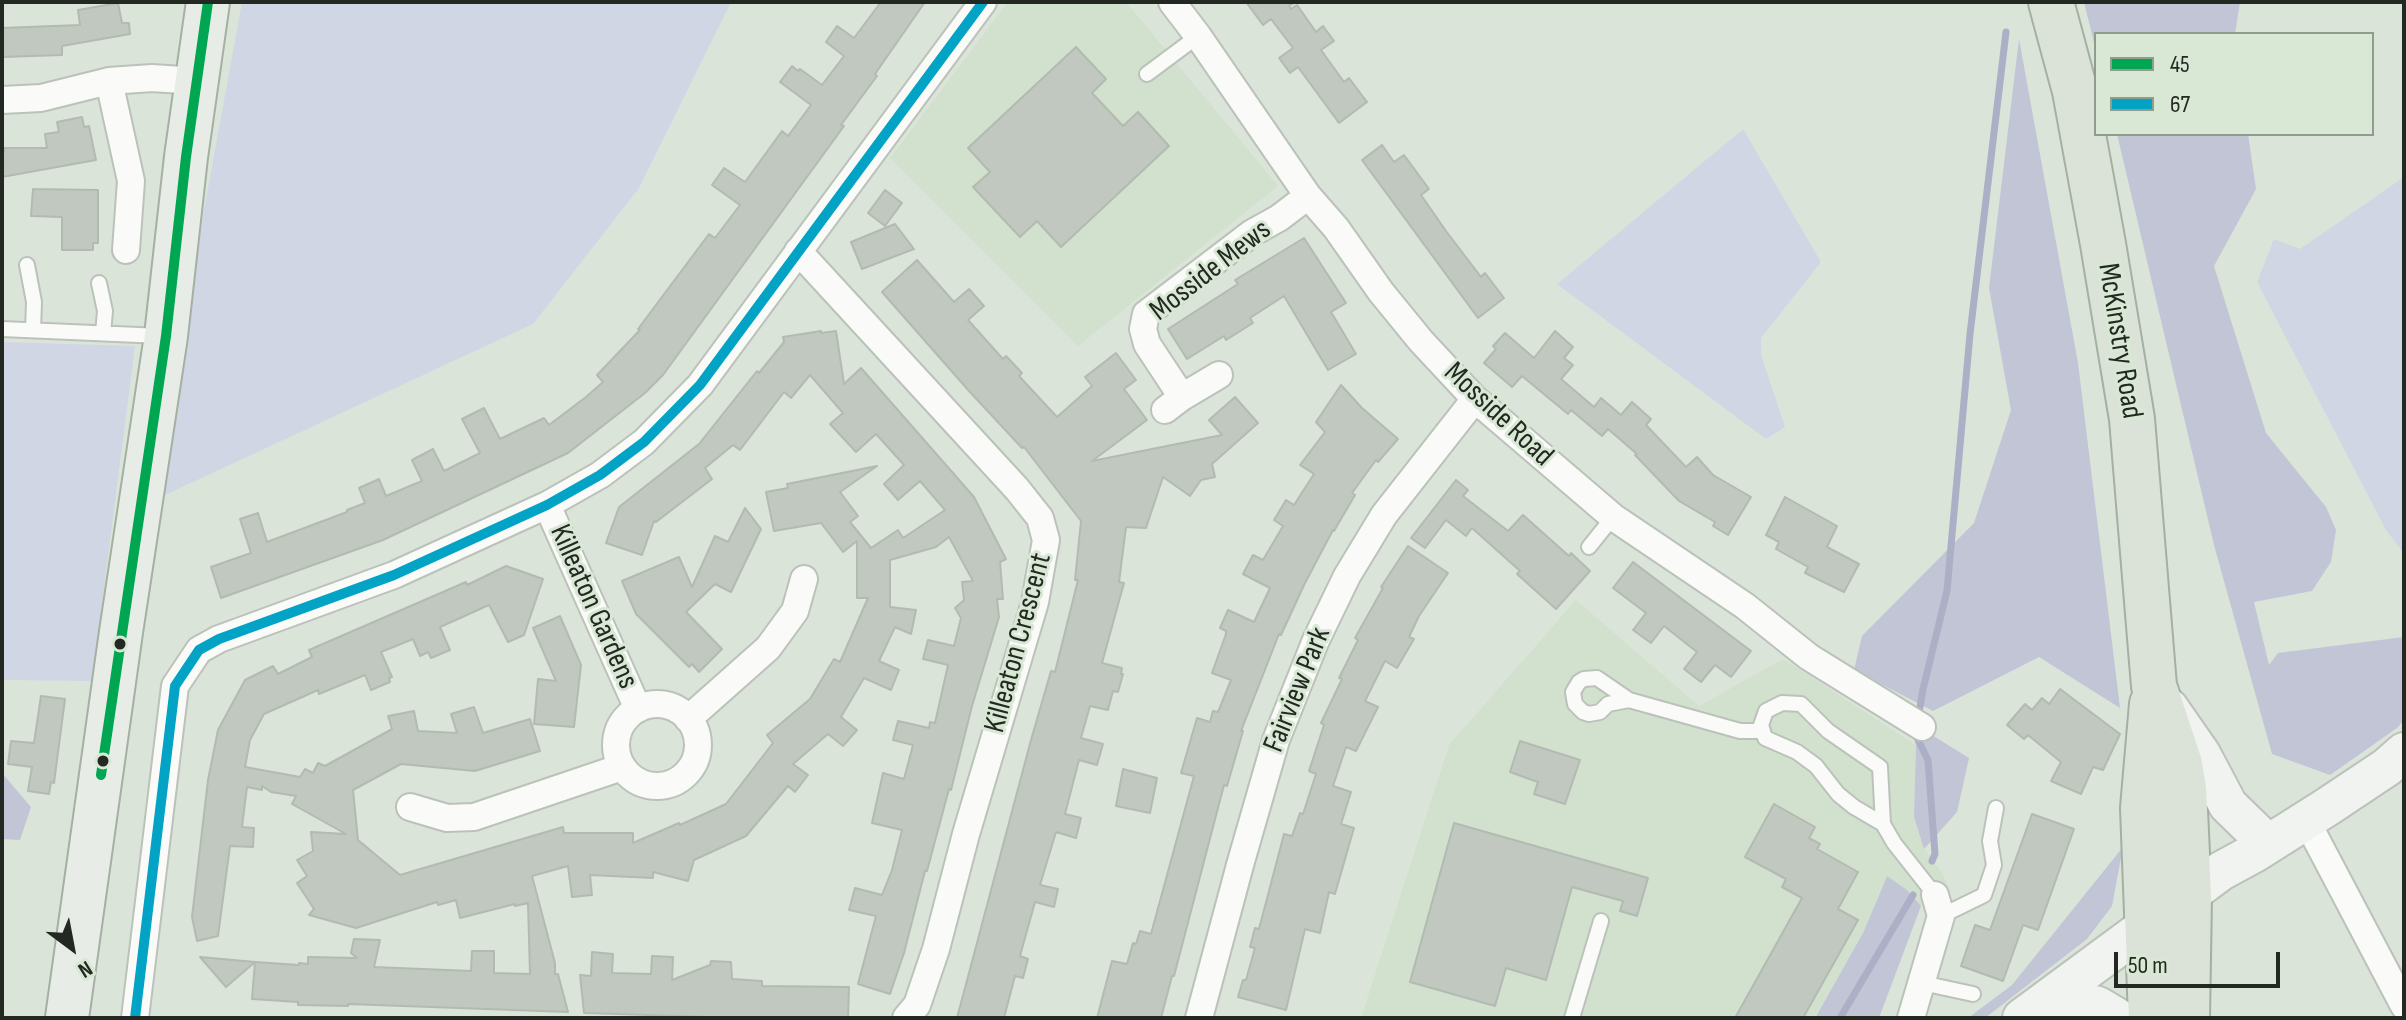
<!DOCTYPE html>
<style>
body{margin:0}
#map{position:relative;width:2406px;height:1020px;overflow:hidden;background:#dbe4d9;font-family:"Sofia Sans Condensed",sans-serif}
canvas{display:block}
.frame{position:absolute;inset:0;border:4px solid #232922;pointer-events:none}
.legend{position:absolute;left:2094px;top:32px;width:280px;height:104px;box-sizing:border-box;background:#d8e8d5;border:2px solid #909c8d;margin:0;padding:10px 14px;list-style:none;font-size:24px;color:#232922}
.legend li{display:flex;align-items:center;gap:16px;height:40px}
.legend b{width:40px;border:2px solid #909c8d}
.north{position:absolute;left:32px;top:908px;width:80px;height:80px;-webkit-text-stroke:6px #d8e8d5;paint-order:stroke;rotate:148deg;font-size:22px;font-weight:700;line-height:32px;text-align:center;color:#232922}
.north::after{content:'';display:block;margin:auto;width:28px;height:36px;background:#232922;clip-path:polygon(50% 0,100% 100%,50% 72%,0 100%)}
.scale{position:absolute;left:2114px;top:952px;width:166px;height:36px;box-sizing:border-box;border:4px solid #232922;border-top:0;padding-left:10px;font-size:24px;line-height:28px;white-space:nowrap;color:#232922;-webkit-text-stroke:6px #d8e8d5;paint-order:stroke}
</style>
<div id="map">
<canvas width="2406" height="1020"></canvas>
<div class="frame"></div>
<ul class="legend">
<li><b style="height:10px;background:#00a651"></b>45</li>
<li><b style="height:10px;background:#02a3c5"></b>67</li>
</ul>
<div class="north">N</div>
<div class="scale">50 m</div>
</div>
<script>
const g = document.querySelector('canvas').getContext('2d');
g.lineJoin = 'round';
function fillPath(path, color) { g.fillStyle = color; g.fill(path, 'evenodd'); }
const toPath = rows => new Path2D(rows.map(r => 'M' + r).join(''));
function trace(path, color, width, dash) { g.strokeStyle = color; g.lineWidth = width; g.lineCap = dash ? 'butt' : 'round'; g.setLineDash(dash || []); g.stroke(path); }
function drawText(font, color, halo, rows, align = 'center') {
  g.font = font + ' "Sofia Sans Condensed",sans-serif'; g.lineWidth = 6; g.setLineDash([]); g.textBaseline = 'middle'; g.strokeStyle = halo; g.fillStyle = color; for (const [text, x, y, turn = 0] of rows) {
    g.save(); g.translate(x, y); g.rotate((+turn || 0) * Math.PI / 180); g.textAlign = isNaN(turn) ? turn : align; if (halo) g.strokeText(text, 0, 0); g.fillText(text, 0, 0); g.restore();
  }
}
const built = toPath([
 [1008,2,1126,2,1278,186,1078,346,890,158],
 [1576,600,1699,706,1783,659,1916,745,1914,817,1924,849,1943,874,1948,888,1921,906,1907,890,1886,876,1863,933,1814,1018,1361,1018,1449,745]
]);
const green = toPath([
 [242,2,731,2,639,188,533,324,165,495,164,474,204,210],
 [1743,129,1821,262,1761,338,1761,355,1785,427,1766,439,1557,284],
 [2404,177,2404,554,2386,530,2257,282,2274,239,2300,249],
 [2,342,135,346,92,681,2,680]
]);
const forest = toPath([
 [2084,2,2240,2,2235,34,2096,34,2096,51],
 [2019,39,2078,363,2120,708,2039,657,1933,711,1854,670,1862,636,1974,523,2011,410,1989,288],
 [2117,134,2248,134,2256,189,2214,266,2266,433,2326,507,2336,530,2331,562,2312,591,2254,602,2269,665,2278,653,2404,637,2404,720,2397,728,2330,775,2272,754,2214,545],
 [1927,732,1969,758,1957,812,1924,849,1914,817,1916,745],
 [2,773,31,807,20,840,2,839],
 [2123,847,2112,906,2087,939,1985,1018,1968,1018,2012,985],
 [1887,876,1907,890,1921,906,1879,1018,1815,1018,1863,933]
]);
const stream = toPath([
 [1918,719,1923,689,1947,591,1970,334,2006,32],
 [1916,731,1916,736,1928,760,1935,854,1932,861],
 [1840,1018,1913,895]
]);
const building = toPath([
 [881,2,925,2,875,74,877,76,841,125,844,126,663,375,645,393,568,453,383,540,221,598,211,567,251,553,240,519,258,513,267,542,347,512,347,510,365,503,359,488,379,479,386,496,422,481,412,460,433,449,444,471,480,453,462,419,484,408,500,439,544,418,549,425,586,397,603,382,597,375,640,330,638,329,709,234,715,238,740,205,712,185,724,168,745,182,782,131,788,136,811,105,780,82,792,66,798,71,800,69,822,85,844,56,826,42,837,26,854,38,881,2],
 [1246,2,1295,2,1289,6,1291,9,1297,5,1316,32,1323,26,1334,41,1321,50,1344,82,1349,78,1367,102,1339,123,1298,67,1290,73,1279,58,1293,48,1271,19,1263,25,1246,2],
 [118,3,122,23,129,23,130,34,62,46,62,55,2,57,2,28,80,25,78,10,118,3],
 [1076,47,1106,79,1092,93,1123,126,1138,112,1169,146,1061,247,1037,221,1020,237,973,187,990,172,968,148,1076,47],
 [82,117,84,127,89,126,96,160,2,177,2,152,4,152,4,148,47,148,45,134,59,132,57,122,82,117],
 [1382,145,1394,162,1404,155,1429,189,1421,195,1446,231,1481,277,1485,273,1504,298,1478,318,1362,160,1382,145],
 [33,189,98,190,98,243,93,243,93,250,62,250,62,217,31,216,33,189],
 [885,190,902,203,885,226,868,213,885,190],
 [895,224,914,249,862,269,851,242,895,224],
 [1304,238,1346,303,1331,312,1356,354,1328,370,1284,296,1250,318,1253,323,1226,340,1224,336,1187,359,1168,329,1238,284,1235,280,1304,238],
 [917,260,954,302,969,289,984,306,968,320,1003,359,1006,356,1022,373,1019,376,1057,417,1092,386,1085,377,1116,353,1136,380,1124,389,1147,420,1092,461,1222,435,1209,420,1235,397,1258,423,1212,464,1215,477,1201,480,1190,496,1163,477,1146,528,1126,527,1119,582,1124,583,1102,663,1122,668,1121,674,1123,674,1118,692,1113,691,1108,710,1090,706,1081,738,1103,744,1097,765,1079,760,1065,814,1081,818,1076,838,1056,832,1040,885,1058,889,1054,907,1035,902,1020,956,1028,959,1023,978,1015,976,1004,1018,957,1018,1031,740,1051,671,1055,672,1078,580,1075,580,1081,521,1024,447,1022,448,969,391,882,292,917,260],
 [821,331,821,333,836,331,844,384,861,368,974,497,1006,559,1000,562,1003,599,997,599,999,617,972,706,951,790,949,789,927,871,925,871,904,953,890,994,858,984,876,916,849,910,855,888,882,895,892,870,902,830,872,823,883,773,904,779,913,745,893,740,898,721,929,728,930,722,935,723,948,665,923,659,928,640,954,646,961,618,955,608,964,600,962,582,973,581,949,537,936,547,890,560,890,607,916,610,911,634,895,627,879,661,899,670,891,690,864,678,841,717,857,730,843,746,828,734,793,764,808,775,795,792,788,786,746,836,694,860,688,881,653,872,653,878,590,875,592,895,572,897,568,866,532,876,555,963,555,974,558,974,568,1012,348,1004,348,1006,298,1005,298,1002,252,999,255,962,299,965,299,963,308,964,308,957,357,958,351,953,354,939,380,940,374,967,471,971,472,951,494,951,494,973,530,974,528,903,515,906,515,904,460,918,456,900,438,905,437,902,356,928,309,915,314,909,297,883,307,876,297,860,313,851,311,832,346,834,292,804,296,796,271,792,262,786,262,790,247,787,242,827,254,828,253,847,230,846,218,936,197,941,192,917,208,780,218,730,245,680,273,666,278,674,312,657,309,650,466,582,467,585,506,566,543,579,524,635,508,642,489,605,440,627,450,650,431,658,428,652,420,656,413,639,381,652,392,677,389,678,390,682,371,690,365,675,319,694,318,690,264,714,250,740,245,767,300,777,305,769,313,773,318,763,325,766,392,729,388,716,414,711,418,731,457,733,451,714,474,707,483,733,530,719,540,751,475,771,401,764,353,790,358,840,400,875,563,827,564,833,633,833,633,843,679,823,680,825,726,804,773,743,767,735,810,699,834,659,840,662,868,598,857,598,857,541,843,552,821,523,774,531,766,492,788,488,787,484,877,466,840,492,858,516,850,522,871,548,898,530,903,538,945,510,920,481,898,500,884,484,904,465,876,434,856,452,830,424,843,413,810,375,791,398,784,392,740,450,733,445,705,468,712,479,656,522,654,521,642,555,606,543,619,507,699,444,757,371,759,373,784,342,783,337,821,331],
 [1555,331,1573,347,1564,358,1573,365,1561,379,1594,407,1601,398,1621,415,1632,402,1651,419,1646,425,1686,467,1697,457,1713,475,1751,497,1728,535,1713,526,1715,522,1679,501,1635,455,1637,454,1608,429,1602,436,1571,410,1568,414,1522,376,1512,387,1484,363,1496,349,1493,346,1505,333,1534,358,1555,331],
 [1341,385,1362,408,1398,439,1378,462,1376,460,1352,493,1355,495,1334,531,1333,530,1305,583,1281,635,1279,634,1241,731,1243,731,1227,786,1224,785,1174,976,1172,976,1161,1018,1097,1018,1112,961,1127,964,1133,943,1136,944,1140,931,1151,934,1194,776,1181,773,1197,718,1210,722,1213,711,1218,712,1231,680,1212,673,1226,634,1226,631,1220,628,1228,610,1254,622,1270,588,1243,574,1253,555,1263,560,1283,526,1274,520,1286,500,1294,505,1314,474,1300,465,1325,432,1316,422,1341,385],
 [1456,480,1468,490,1463,496,1508,531,1523,515,1569,556,1571,553,1590,571,1556,609,1517,574,1520,571,1472,528,1466,536,1446,520,1425,548,1411,538,1456,480],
 [1785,497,1837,526,1827,547,1859,564,1844,592,1805,573,1808,567,1776,549,1779,542,1766,535,1785,497],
 [745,508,761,529,731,592,715,584,686,612,722,649,699,672,692,664,689,667,636,614,622,581,679,557,692,587,715,536,728,542,745,508],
 [1408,546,1448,573,1419,616,1409,637,1414,639,1397,668,1385,661,1365,701,1378,707,1356,751,1346,747,1333,786,1351,792,1341,824,1354,828,1335,894,1329,892,1320,933,1305,929,1286,1010,1238,997,1243,980,1246,980,1255,948,1250,947,1255,928,1259,929,1284,834,1292,836,1300,813,1303,814,1316,774,1309,771,1324,725,1321,723,1342,679,1339,678,1358,640,1355,638,1383,588,1381,587,1408,546],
 [1633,562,1751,651,1731,677,1715,665,1701,682,1684,669,1697,652,1664,626,1651,643,1633,630,1646,613,1613,588,1633,562],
 [560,616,581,665,574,727,534,724,538,679,556,681,533,628,560,616],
 [2060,689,2120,734,2103,770,2093,767,2081,794,2051,781,2061,762,2028,735,2024,739,2007,725,2025,704,2032,710,2042,698,2049,704,2060,689],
 [41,696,65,699,54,783,51,782,49,794,28,791,32,767,8,764,11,741,34,743,41,696],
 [1520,741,1580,760,1565,804,1534,794,1538,782,1510,772,1520,741],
 [1123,769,1157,778,1150,813,1116,806,1123,769],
 [1774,804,1815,827,1809,838,1820,844,1817,849,1858,872,1838,909,1858,920,1803,1018,1735,1018,1802,898,1782,887,1786,879,1745,857,1774,804],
 [2032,814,2074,829,2038,930,2023,925,2003,981,1961,966,1975,925,1990,930,2032,814],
 [1454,823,1648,878,1637,916,1620,911,1623,901,1572,887,1546,980,1506,968,1495,1006,1410,982,1454,823],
 [592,952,613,954,612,973,651,974,652,956,673,957,672,980,710,965,711,961,731,962,732,979,762,981,762,986,849,987,848,1018,711,1017,584,1013,580,975,591,976,592,952],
 [200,957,255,962,226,987,200,957]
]);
const lane = toPath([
 [1147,74,1198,36],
 [27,265,34,302,33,330],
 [99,283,105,311,103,333],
 [2,329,161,336],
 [1589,547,1613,517],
 [1629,700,1608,704,1600,712,1589,714,1583,712,1575,704,1573,692,1579,682,1584,679,1597,678,1629,700,1740,731,1763,731],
 [1883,824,1854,807,1838,794,1816,766,1797,752,1765,738,1761,725,1766,711,1782,703,1801,704,1828,731,1880,767,1883,824,1894,843,1935,895],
 [1941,916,1984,895,1994,865,1990,841,1996,808],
 [1922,983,1973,994],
 [1572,1018,1601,921]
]);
const street = toPath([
 [1172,2,1198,36,1308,196,1336,228,1381,292,1421,341,1475,399,1613,517,1745,606,1809,657,1922,727],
 [109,81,131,181,126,250],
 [2,100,41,98,109,81,152,78,197,81],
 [798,251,1017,489,1040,518,1046,540,1035,602,966,834,936,949,917,1005,906,1018],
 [1182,397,1147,344,1143,329,1146,314,1252,233,1279,218,1308,196],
 [1165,410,1182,397,1219,375],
 [547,505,638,709],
 '616 745a41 41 0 1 1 82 0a41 41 0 1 1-82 0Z',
 [688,719,768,648,795,611,804,579],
 [410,807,447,818,474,817,622,767],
 [2306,820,2404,1006],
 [135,1018,175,686,199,650,219,639,394,575,547,505,600,475,644,442,700,385,983,2],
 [1199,1018,1240,865,1276,740,1316,640,1347,576,1384,515,1475,399],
 [1911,1018,1941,916,1935,895]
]);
const secondary = toPath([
 [2169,708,2201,754,2228,805,2268,844],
 [2050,998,2074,1000,2098,1006,2118,1018],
 [2022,1018,2221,871,2256,852,2327,807,2387,767,2404,752]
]);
const primary = toPath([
 [67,1018,121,632,166,336,186,157,208,2]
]);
const highway = toPath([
 [2051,2,2075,91,2103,244,2132,419,2154,686,2180,764,2184,789,2189,897,2187,1018],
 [2151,1018,2143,808,2152,704]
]);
const bus1 = toPath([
 [101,775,166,336,186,157,208,2]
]);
const bus2 = toPath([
 [135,1018,175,686,199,650,219,639,394,575,547,505,600,475,644,442,700,385,983,2]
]);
const markers = [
 [120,644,7,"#232922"],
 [103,761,7,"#232922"]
];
const streetNames = [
 ["Mosside Mews",1211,271,-38],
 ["McKinstry Road",2119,341,81],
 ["Mosside Road",1498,415,43],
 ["Killeaton Gardens",593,607,66],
 ["Killeaton Crescent",1019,643,-75],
 ["Fairview Park",1298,690,-68]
];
fillPath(built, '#d1e1ce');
fillPath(green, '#d1d6e5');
fillPath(forest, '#c1c5d6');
trace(stream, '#acafc6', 7);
fillPath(building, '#c1c8c0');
trace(building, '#b3bab2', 2);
trace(lane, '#bbc2ba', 18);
trace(street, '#bbc2ba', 30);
trace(secondary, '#bbc2ba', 42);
trace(primary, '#a4b0a2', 46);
trace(highway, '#a4b0a2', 48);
trace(lane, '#fafbf9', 14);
trace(street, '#fafbf9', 26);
trace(secondary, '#f0f3f0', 38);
trace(primary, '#e7ece6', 42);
trace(highway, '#dbe3d9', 44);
trace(bus1, '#00a651', 10);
trace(bus2, '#02a3c5', 10);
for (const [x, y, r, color] of markers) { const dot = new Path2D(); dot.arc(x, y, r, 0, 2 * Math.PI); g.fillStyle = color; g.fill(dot); trace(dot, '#d8e8d5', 3); }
drawText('30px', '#232922', '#d8e8d5', streetNames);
</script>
